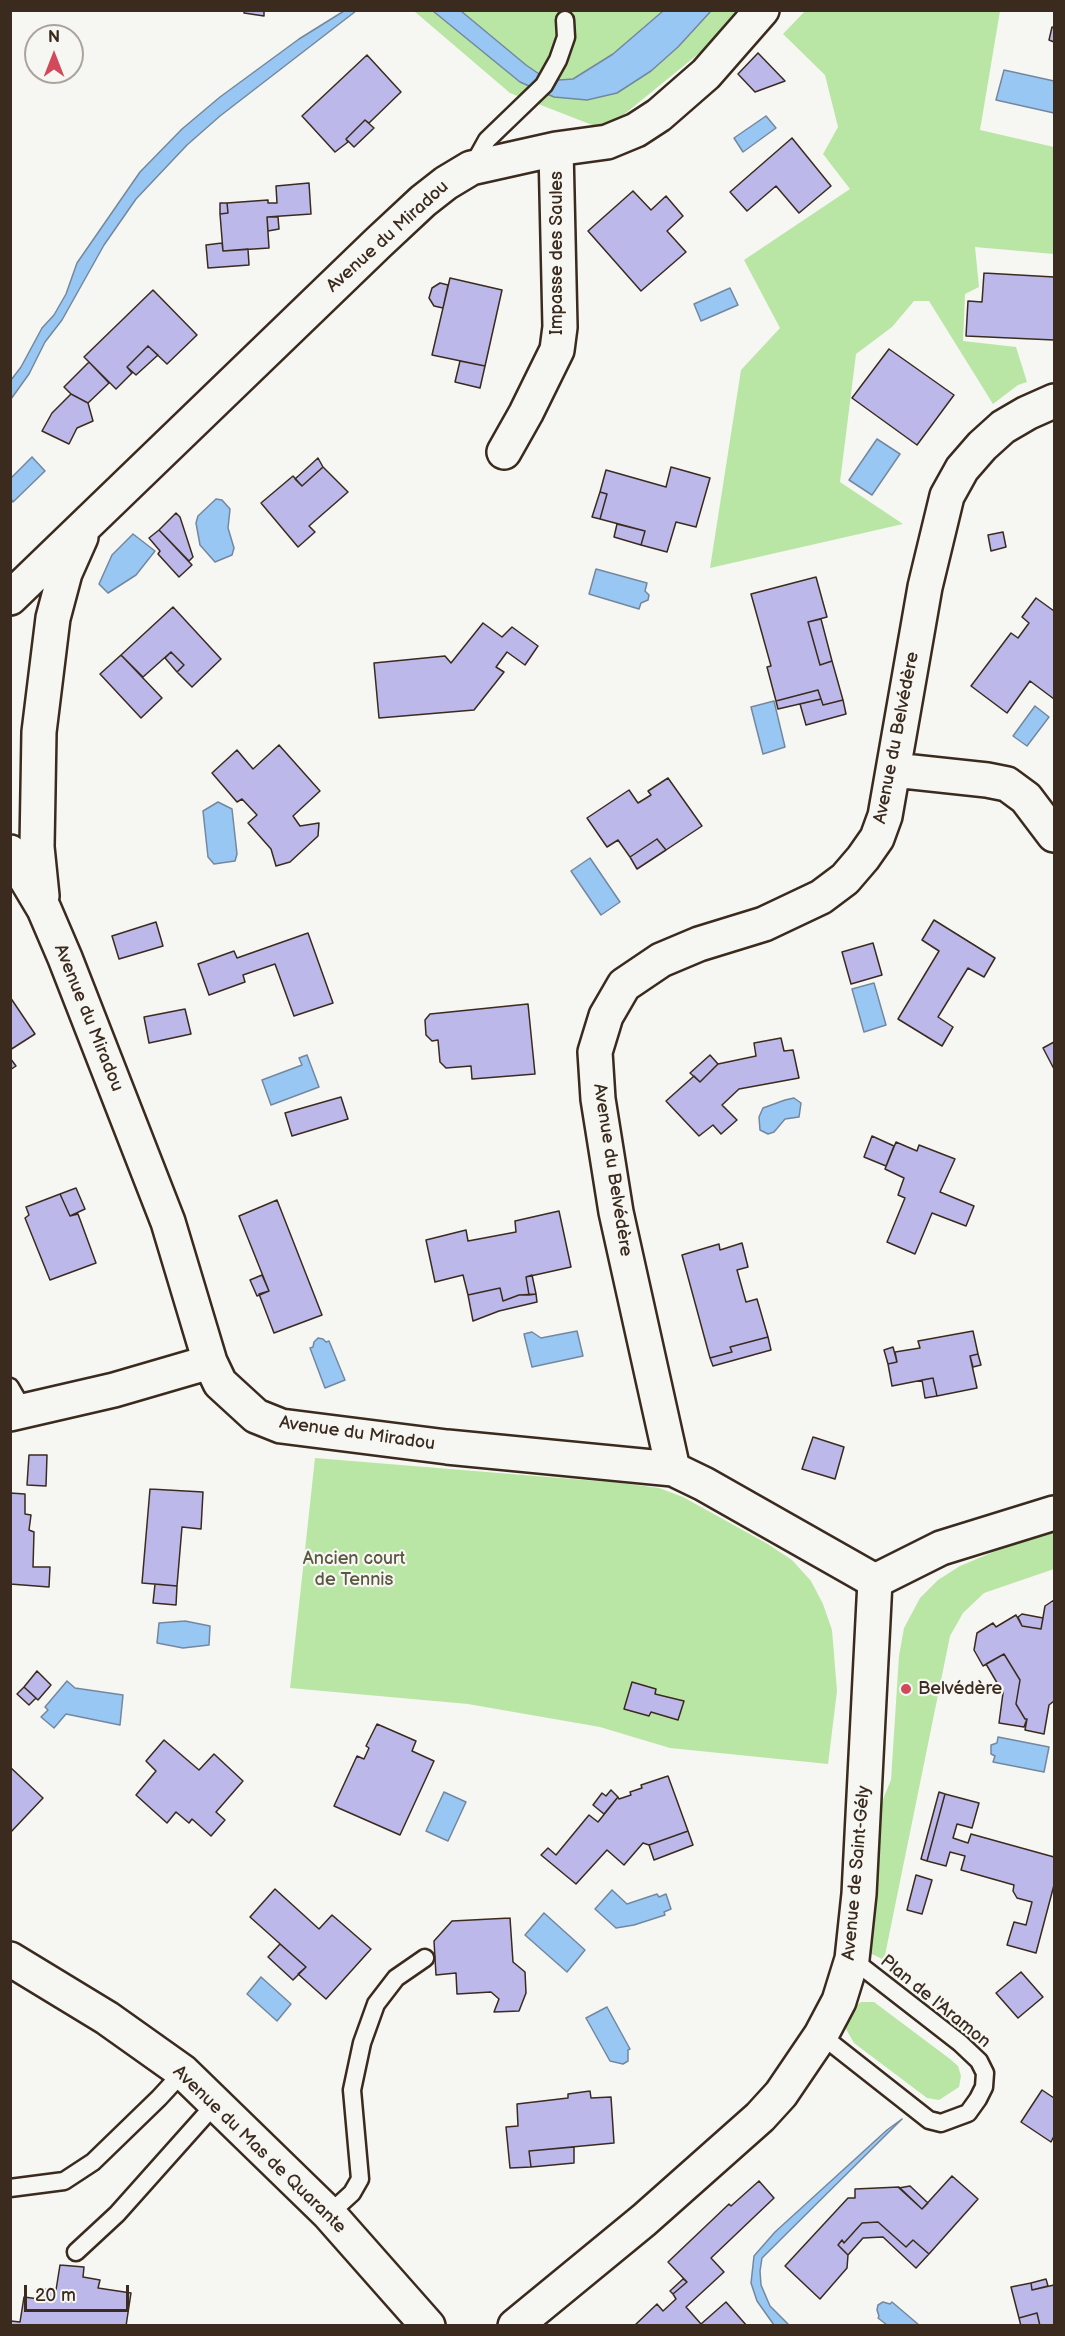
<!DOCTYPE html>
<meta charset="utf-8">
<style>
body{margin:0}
#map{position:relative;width:1065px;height:2336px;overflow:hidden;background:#f6f6f2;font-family:"Balsamiq Sans",sans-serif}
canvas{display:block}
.frame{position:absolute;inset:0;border:12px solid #3b2a1e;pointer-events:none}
.north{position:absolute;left:24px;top:24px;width:60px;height:60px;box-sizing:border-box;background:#f6f6f2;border:2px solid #aba49d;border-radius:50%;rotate:0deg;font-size:16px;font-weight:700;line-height:24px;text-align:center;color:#3b2a1e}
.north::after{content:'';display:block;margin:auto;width:21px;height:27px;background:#d1495b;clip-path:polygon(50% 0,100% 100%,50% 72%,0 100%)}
.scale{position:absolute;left:24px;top:2285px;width:105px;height:27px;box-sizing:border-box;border:3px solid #3b2a1e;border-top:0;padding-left:8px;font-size:18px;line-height:21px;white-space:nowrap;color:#3b2a1e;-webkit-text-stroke:4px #f6f6f2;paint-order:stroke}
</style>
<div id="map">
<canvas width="1065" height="2336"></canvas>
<div class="frame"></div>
<div class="north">N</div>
<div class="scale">20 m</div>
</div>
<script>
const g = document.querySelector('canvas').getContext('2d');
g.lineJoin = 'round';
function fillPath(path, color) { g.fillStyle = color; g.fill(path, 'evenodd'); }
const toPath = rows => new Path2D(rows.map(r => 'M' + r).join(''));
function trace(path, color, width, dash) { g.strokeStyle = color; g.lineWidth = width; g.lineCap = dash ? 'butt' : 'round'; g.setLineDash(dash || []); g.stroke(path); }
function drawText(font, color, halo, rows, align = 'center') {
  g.font = font + ' "Balsamiq Sans",sans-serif'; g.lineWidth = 4.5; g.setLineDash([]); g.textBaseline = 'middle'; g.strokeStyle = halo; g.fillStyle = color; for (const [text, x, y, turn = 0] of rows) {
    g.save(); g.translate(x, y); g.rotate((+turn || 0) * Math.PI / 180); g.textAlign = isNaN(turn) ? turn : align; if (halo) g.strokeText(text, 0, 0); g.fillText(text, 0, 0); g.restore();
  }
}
const green = toPath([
 [414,11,747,11,708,46,605,130,510,93],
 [805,11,1000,11,980,130,1054,147,1054,254,975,247,979,287,965,294,963,341,1016,347,1027,382,1018,385,993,404,929,301,914,301,892,327,856,354,840,482,903,524,710,568,741,370,780,328,744,260,850,189,823,154,838,127,825,75,783,34],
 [315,1458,621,1483,659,1488,683,1497,766,1543,792,1560,811,1581,823,1604,832,1630,837,1691,828,1764,670,1748,600,1727,468,1704,290,1688],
 [1054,1531,1054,1569,984,1593,963,1613,950,1636,884,1960,868,1952,877,1828,881,1804,891,1780,899,1656,904,1628,920,1598,938,1580,960,1566,1015,1543],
 [861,2002,874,2002,950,2059,958,2066,961,2076,959,2087,939,2100,927,2098,854,2043,846,2029,848,2019,852,2009]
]);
const water = toPath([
 [344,11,356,11,220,116,187,145,136,199,104,245,62,320,45,342,29,374,11,399,11,380,21,367,42,328,54,315,66,294,77,263,140,172,182,129,220,97,299,39,344,11],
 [433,11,461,11,526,65,542,76,559,80,573,79,613,54,663,11,711,11,678,47,651,71,617,93,587,100,554,97,520,82,433,11],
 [1004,70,1054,81,1054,113,996,100,1004,70],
 [766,116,776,128,743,152,734,138,766,116],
 [730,288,738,305,701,321,694,304,730,288],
 [877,439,900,454,872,495,849,480,877,439],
 [32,457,45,471,13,502,11,499,11,478,32,457],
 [216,499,222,500,230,509,228,528,234,548,232,555,215,562,200,545,196,523,198,516,216,499],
 [133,534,155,551,136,575,108,593,99,584,112,555,133,534],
 [596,569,647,583,645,591,649,595,648,600,641,603,639,609,589,594,596,569],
 [774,701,785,747,763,754,751,707,774,701],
 [1035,706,1049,717,1027,746,1013,736,1035,706],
 [218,802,232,809,237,854,235,861,214,864,208,857,203,811,218,802],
 [590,858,620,902,601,915,571,871,590,858],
 [874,983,886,1025,864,1032,852,989,874,983],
 [307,1055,319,1087,271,1105,262,1080,302,1065,299,1058,307,1055],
 [794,1098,801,1103,799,1117,785,1119,774,1132,768,1134,760,1130,759,1117,763,1108,785,1100,794,1098],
 [577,1331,583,1356,532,1367,524,1334,532,1332,541,1338,577,1331],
 [318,1338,323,1339,326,1342,329,1341,345,1380,325,1388,310,1348,313,1347,314,1342,318,1338],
 [185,1621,210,1626,209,1645,183,1648,157,1643,159,1623,185,1621],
 [67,1681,75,1688,123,1695,120,1725,66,1714,54,1728,41,1717,48,1710,45,1707,67,1681],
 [998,1737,1049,1747,1044,1772,993,1762,995,1756,991,1754,991,1745,997,1743,998,1737],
 [444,1792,466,1802,448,1841,426,1831,444,1792],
 [612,1890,627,1904,657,1894,659,1897,666,1894,671,1909,664,1912,665,1915,634,1925,616,1928,595,1909,612,1890],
 [544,1913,585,1950,567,1972,525,1935,544,1913],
 [261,1977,291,2004,277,2021,247,1994,261,1977],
 [607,2007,630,2049,628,2050,628,2061,623,2064,610,2061,586,2018,607,2007],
 [902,2119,762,2258,760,2271,761,2285,770,2306,789,2325,774,2325,757,2301,751,2283,754,2256,775,2232,887,2130,902,2119],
 [883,2302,890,2304,892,2302,919,2325,887,2325,878,2318,879,2316,877,2310,878,2305,883,2302]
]);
const building = toPath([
 [244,10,264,10,264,16,244,13,244,10],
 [1052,27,1054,28,1054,42,1049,40,1052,27],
 [758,53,785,81,755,92,738,74,758,53],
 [367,55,401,92,369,123,365,120,346,139,348,142,335,152,302,116,367,55],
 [365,120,374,128,354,147,346,139,365,120],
 [792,138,831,186,799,213,776,186,747,211,730,192,792,138],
 [309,183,311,214,267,217,269,248,223,251,220,214,228,213,227,203,268,200,268,203,277,203,276,186,309,183],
 [633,191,651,210,666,196,683,216,667,231,686,252,641,291,588,231,633,191],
 [220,203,227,203,228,213,220,214,220,203],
 [267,217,278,217,279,229,268,231,267,217],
 [222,243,223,251,248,249,249,265,208,268,206,245,222,243],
 [984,273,1054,277,1054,340,966,336,968,301,982,302,984,273],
 [450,278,502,290,485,366,432,355,450,278],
 [440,283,448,285,443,308,434,306,429,298,432,288,440,283],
 [153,290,197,335,167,364,148,346,127,367,132,373,116,389,84,357,153,290],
 [148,346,158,355,136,375,127,367,148,346],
 [889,349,954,395,917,445,852,398,889,349],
 [460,361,485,366,480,388,455,382,460,361],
 [89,362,109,383,88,403,71,394,64,387,89,362],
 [71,394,88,403,93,421,77,428,69,444,42,431,52,413,71,394],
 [318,458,323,467,302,486,295,479,318,458],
 [323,467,348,492,309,526,315,532,298,547,261,503,293,476,302,486,323,467],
 [671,467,710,478,696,527,676,522,667,552,641,545,645,531,600,519,607,494,600,492,606,470,666,487,671,467],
 [600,492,607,494,600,519,592,517,600,492],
 [176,513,180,517,193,557,189,561,159,530,176,513],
 [617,524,645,531,641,545,614,537,617,524],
 [159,530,192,565,179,577,158,554,160,551,149,538,159,530],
 [1003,532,1006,547,991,551,988,535,1003,532],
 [816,577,827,617,808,622,820,665,832,661,843,700,823,705,818,690,776,701,767,667,771,666,751,594,816,577],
 [1036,598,1054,611,1054,699,1030,681,1007,713,971,686,1011,633,1018,638,1029,623,1022,617,1036,598],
 [173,607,221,659,192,687,177,672,184,665,171,652,143,677,121,655,173,607],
 [821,619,832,661,820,665,808,622,821,619],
 [483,623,502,637,512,627,538,646,525,665,507,652,496,667,504,672,474,710,379,718,374,663,445,656,451,663,483,623],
 [171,652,184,665,177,672,165,658,171,652],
 [121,655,162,698,141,718,100,674,121,655],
 [818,690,821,699,778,709,776,701,818,690],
 [821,699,823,705,843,700,846,714,806,725,800,704,821,699],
 [279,745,320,791,293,816,300,826,319,823,318,836,290,862,276,866,271,849,248,823,257,815,242,799,237,802,212,773,237,750,253,769,279,745],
 [668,778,702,826,666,850,657,839,630,857,618,840,607,847,587,818,629,790,638,803,651,795,648,791,668,778],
 [657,839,666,850,637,869,630,857,657,839],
 [934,920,995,958,984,977,968,968,938,1017,953,1027,942,1046,898,1019,939,951,922,940,934,920],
 [156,922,163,946,119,959,112,936,156,922],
 [308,933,333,1003,294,1016,275,964,243,975,245,982,209,995,198,964,234,951,237,958,308,933],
 [873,943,882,975,851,984,842,952,873,943],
 [10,997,35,1034,10,1050,10,997],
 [528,1004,535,1074,472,1079,471,1066,446,1068,440,1062,438,1040,432,1041,426,1035,425,1020,430,1014,528,1004],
 [185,1009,191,1034,149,1043,144,1017,185,1009],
 [781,1038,784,1051,793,1050,799,1078,739,1089,722,1105,737,1120,721,1134,713,1125,699,1136,666,1101,694,1076,700,1082,718,1064,756,1056,754,1043,781,1038],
 [1054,1042,1054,1069,1043,1048,1054,1042],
 [710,1055,718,1064,700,1082,690,1073,710,1055],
 [10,1058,16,1066,10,1070,10,1058],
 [341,1097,348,1119,292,1136,285,1113,341,1097],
 [872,1136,894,1146,886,1166,864,1157,872,1136],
 [896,1142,917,1151,919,1145,955,1159,940,1192,974,1206,966,1226,932,1213,915,1254,887,1242,905,1198,898,1195,904,1178,885,1169,896,1142],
 [76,1188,85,1209,70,1216,60,1194,76,1188],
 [60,1194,70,1216,78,1214,96,1263,50,1280,25,1218,29,1215,26,1207,60,1194],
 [277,1200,322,1315,274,1333,259,1294,269,1291,239,1216,277,1200],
 [559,1211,571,1267,526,1277,529,1295,519,1295,503,1301,500,1288,468,1295,463,1275,435,1282,426,1240,466,1230,468,1241,516,1232,515,1221,559,1211],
 [742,1243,748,1267,737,1270,746,1302,757,1299,768,1337,730,1347,732,1352,710,1358,682,1255,719,1244,720,1250,742,1243],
 [262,1275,269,1291,257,1296,250,1280,262,1275],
 [532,1275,536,1294,529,1295,526,1277,532,1275],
 [500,1288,503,1301,519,1295,536,1294,537,1302,499,1311,473,1321,468,1295,500,1288],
 [973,1331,978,1354,970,1356,977,1388,937,1396,933,1378,892,1386,888,1364,897,1362,895,1352,920,1348,918,1341,973,1331],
 [768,1337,771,1350,713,1366,710,1358,732,1352,730,1347,768,1337],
 [893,1347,897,1362,888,1364,884,1350,893,1347],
 [978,1354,981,1365,973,1367,970,1356,978,1354],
 [933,1378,937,1396,925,1398,922,1380,933,1378],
 [813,1437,844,1447,835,1479,802,1469,813,1437],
 [29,1455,47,1455,46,1486,27,1485,29,1455],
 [150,1489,203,1492,201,1529,182,1527,177,1586,142,1583,150,1489],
 [10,1493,25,1494,25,1514,31,1515,29,1530,34,1532,33,1567,50,1567,49,1587,10,1584,10,1493],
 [155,1584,177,1586,176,1605,153,1603,155,1584],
 [1054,1600,1054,1701,1049,1705,1044,1734,1025,1730,1027,1719,1025,1719,1016,1704,1020,1680,1004,1654,983,1666,974,1650,977,1633,993,1623,996,1627,1016,1615,1022,1626,1041,1629,1045,1606,1054,1600],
 [1022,1614,1043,1618,1041,1629,1022,1626,1018,1617,1022,1614],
 [1004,1654,1020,1680,1016,1704,1025,1719,1027,1719,1024,1727,999,1723,1003,1693,986,1664,1004,1654],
 [37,1671,51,1685,38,1700,24,1687,37,1671],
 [632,1682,656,1689,655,1694,684,1701,678,1720,651,1712,649,1716,624,1709,632,1682],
 [24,1687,36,1698,29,1705,17,1694,24,1687],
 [377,1724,416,1741,412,1751,434,1761,400,1835,334,1806,357,1756,364,1759,369,1748,366,1746,377,1724],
 [164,1740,199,1770,214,1754,243,1781,216,1812,225,1820,211,1836,192,1819,189,1823,176,1812,167,1823,136,1795,156,1771,146,1761,164,1740],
 [10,1767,43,1798,10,1833,10,1767],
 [668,1776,688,1831,649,1845,643,1843,624,1865,607,1850,576,1884,541,1855,548,1848,556,1855,589,1815,598,1822,618,1797,619,1799,631,1795,630,1792,642,1788,641,1785,668,1776],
 [611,1790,618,1797,604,1814,593,1805,602,1793,606,1796,611,1790],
 [939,1792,945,1794,927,1861,921,1859,939,1792],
 [945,1794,979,1803,972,1828,957,1824,953,1838,968,1843,971,1834,1054,1857,1054,1885,1036,1953,1007,1945,1014,1922,1026,1925,1032,1902,1017,1898,1013,1891,1014,1885,961,1870,965,1856,950,1852,946,1866,927,1861,945,1794],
 [688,1831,693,1845,654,1860,649,1845,688,1831],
 [916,1875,932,1880,922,1914,907,1910,916,1875],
 [275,1889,319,1929,332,1915,371,1949,326,1999,298,1974,306,1967,250,1917,275,1889],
 [510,1918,513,1962,525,1972,526,1993,519,2011,494,2012,499,1999,491,1992,457,1994,456,1973,436,1975,434,1941,452,1921,510,1918],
 [280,1944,306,1967,293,1980,268,1957,280,1944],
 [1021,1972,1043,1997,1018,2018,996,1993,1021,1972],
 [1042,2090,1054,2098,1054,2136,1051,2142,1021,2122,1042,2090],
 [590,2091,591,2098,611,2097,614,2143,529,2151,531,2167,510,2168,506,2127,518,2126,517,2104,568,2098,568,2094,590,2091],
 [574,2147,574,2163,531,2167,529,2151,574,2147],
 [952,2176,978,2199,929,2254,913,2240,906,2247,878,2222,862,2223,844,2243,842,2240,838,2245,848,2255,847,2268,820,2299,785,2266,848,2198,855,2198,855,2189,899,2187,922,2209,952,2176],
 [759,2181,774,2198,711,2258,724,2272,686,2307,701,2324,726,2302,747,2326,634,2326,657,2304,663,2311,676,2299,673,2294,687,2282,668,2262,729,2204,731,2206,759,2181],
 [910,2186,928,2203,922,2209,899,2188,910,2186],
 [878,2222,906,2247,913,2240,929,2254,916,2268,883,2237,863,2238,848,2255,838,2245,842,2240,844,2243,862,2223,878,2222],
 [60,2265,84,2267,83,2277,100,2280,98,2288,131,2293,126,2326,10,2326,11,2321,20,2322,24,2297,39,2299,40,2289,56,2290,60,2265],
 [683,2279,687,2282,673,2294,670,2291,683,2279],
 [1046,2279,1048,2286,1032,2290,1031,2283,1046,2279],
 [1031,2283,1032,2290,1054,2285,1054,2326,1040,2326,1037,2313,1019,2318,1011,2287,1031,2283],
 [1037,2313,1040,2326,1021,2326,1019,2318,1037,2313]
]);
const service = toPath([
 [472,167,487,140,544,85,558,60,566,37,565,20],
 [10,1387,24,1411],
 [821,2035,929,2120,941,2123,968,2113,978,2099,984,2087,985,2073,979,2061,960,2043,852,1959],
 [10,2188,64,2181,93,2162,159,2098,183,2072],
 [329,2214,352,2193,360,2179,352,2090,362,2043,376,2004,396,1978,425,1958],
 [76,2252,117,2214,216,2103]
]);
const minor = toPath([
 [504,452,526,413,557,350,560,327,556,149],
 [10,598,378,243,423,201,446,183,471,168,556,149,607,142,636,130,659,115,706,74,762,10],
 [894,770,987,780,1007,784,1026,798,1054,835],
 [10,852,44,909,65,958,168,1222,210,1362,220,1383,256,1416,281,1426,447,1447,673,1469,704,1484,875,1581],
 [42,896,37,847,39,732,53,618,65,573,81,537],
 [10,1414,114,1390,210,1362],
 [673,1469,616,1212,598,1099,595,1052,606,1016,624,985,661,960,699,944,764,924,821,897,845,879,863,858,877,838,885,816,925,587,947,496,962,469,982,446,1003,427,1027,413,1054,401],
 [10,1959,107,2018,183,2072,329,2214,428,2326]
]);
const tertiary = toPath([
 [515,2326,644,2220,760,2117,781,2094,821,2035,839,2001,852,1959,859,1894,875,1581,941,1548,1054,1513]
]);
const markers = [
 [906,1689,6,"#d1495b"]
];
const streetNames = [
 ["Avenue du Miradou",388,237,-42],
 ["Impasse des Saules",557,253,-90],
 ["Avenue du Belvédère",897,738,-79],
 ["Avenue du Miradou",88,1018,68],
 ["Avenue du Belvédère",612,1170,81],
 ["Avenue du Miradou",357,1434,8],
 ["Avenue de Saint-Gély",857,1873,-85],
 ["Plan de l'Aramon",935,2002,39],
 ["Avenue du Mas de Quarante",259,2150,44]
];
const parkNames = [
 ["Ancien court",354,1559],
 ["de Tennis",354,1580]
];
const poiNames = [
 ["Belvédère",918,1689]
];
fillPath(green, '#b9e6a4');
fillPath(water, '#99c7f4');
trace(water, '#73889e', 1.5);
fillPath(building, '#bcb9ea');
trace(building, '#3b2a1e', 1.5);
trace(service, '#3b2a1e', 21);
trace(minor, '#3b2a1e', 38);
trace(tertiary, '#3b2a1e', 38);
trace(service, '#f6f6f2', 16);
trace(minor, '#f6f6f2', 33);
trace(tertiary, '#f6f6f2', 33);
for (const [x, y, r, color] of markers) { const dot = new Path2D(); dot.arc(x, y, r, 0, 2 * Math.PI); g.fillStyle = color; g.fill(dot); trace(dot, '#f6f6f2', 2); }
drawText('18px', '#3b2a1e', '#f6f6f2', streetNames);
drawText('18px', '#5a5940', '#f6f6f2', parkNames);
drawText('18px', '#3b2a1e', '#f6f6f2', poiNames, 'left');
</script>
